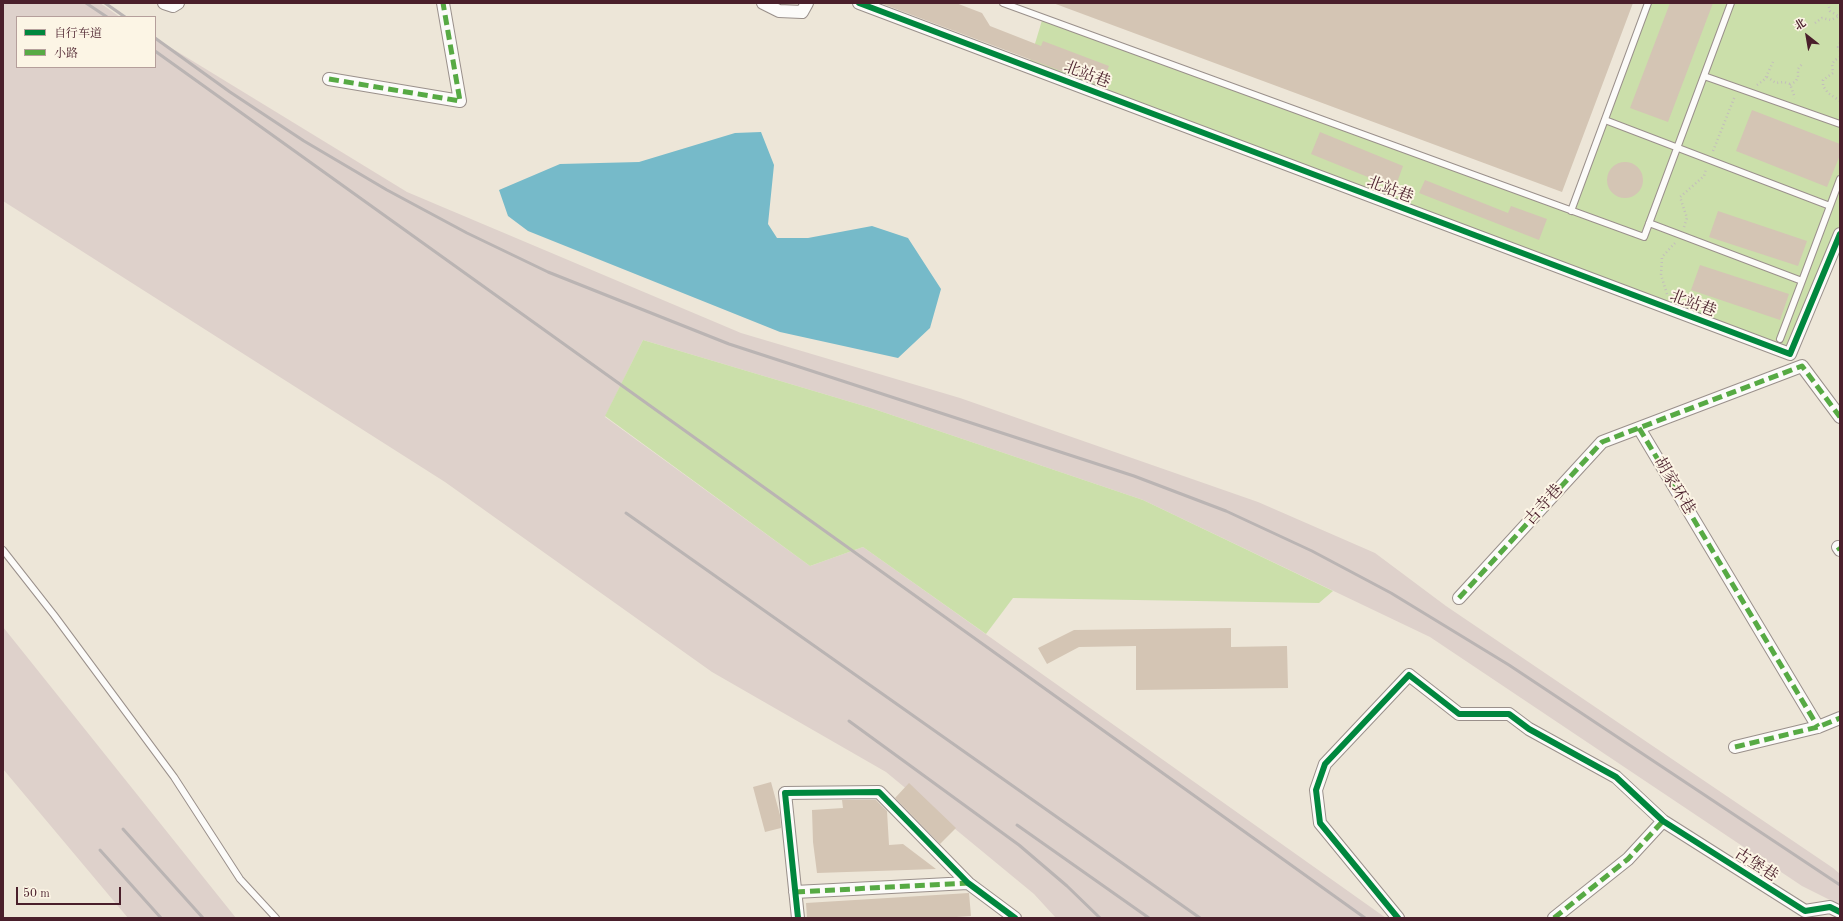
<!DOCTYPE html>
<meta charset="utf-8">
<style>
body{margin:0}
#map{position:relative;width:1843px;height:921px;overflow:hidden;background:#ede6d8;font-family:"Old Standard TT","Noto Serif SC",serif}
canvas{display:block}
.frame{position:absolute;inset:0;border:4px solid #4a1f2b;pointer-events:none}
.legend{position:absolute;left:16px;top:16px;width:140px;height:52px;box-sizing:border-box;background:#fcf5e5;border:1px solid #b59f9b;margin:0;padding:5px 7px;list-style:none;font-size:12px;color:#4a1f2b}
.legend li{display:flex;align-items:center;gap:8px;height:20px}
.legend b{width:20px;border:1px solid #b59f9b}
.north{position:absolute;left:1787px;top:16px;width:40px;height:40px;-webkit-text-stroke:3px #fcf5e5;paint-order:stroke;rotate:329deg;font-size:11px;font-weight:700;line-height:16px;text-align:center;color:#4a1f2b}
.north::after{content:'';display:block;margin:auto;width:14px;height:18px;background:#4a1f2b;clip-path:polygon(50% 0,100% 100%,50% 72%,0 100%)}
.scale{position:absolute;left:16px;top:887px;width:105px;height:18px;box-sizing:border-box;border:2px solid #4a1f2b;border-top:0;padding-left:5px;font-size:12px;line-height:14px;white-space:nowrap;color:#4a1f2b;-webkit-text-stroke:3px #fcf5e5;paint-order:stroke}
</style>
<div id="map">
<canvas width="1843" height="921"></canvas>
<div class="frame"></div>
<ul class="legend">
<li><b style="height:5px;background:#00873e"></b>自行车道</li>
<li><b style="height:5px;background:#57aa44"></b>小路</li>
</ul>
<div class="north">北</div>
<div class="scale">50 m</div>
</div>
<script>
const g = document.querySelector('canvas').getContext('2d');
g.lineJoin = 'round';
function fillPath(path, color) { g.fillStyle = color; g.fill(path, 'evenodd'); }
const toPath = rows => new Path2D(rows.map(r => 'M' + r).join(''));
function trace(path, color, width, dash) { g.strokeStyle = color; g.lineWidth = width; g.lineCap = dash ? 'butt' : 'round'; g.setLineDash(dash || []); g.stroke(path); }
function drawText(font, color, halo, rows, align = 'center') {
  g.font = font + ' "Old Standard TT","Noto Serif SC",serif'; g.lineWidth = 4; g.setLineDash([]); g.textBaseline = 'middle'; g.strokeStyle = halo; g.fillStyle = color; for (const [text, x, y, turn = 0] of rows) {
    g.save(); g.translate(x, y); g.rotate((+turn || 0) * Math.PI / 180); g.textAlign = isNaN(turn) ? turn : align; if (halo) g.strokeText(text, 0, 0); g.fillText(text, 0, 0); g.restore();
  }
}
const industrial = toPath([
 [3,3,100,3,120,17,17,17,17,67,155,67,155,38,407,192,741,333,960,398,1258,502,1375,553,1446,606,1833,868,1840,874,1840,905,1802,886,1430,637,1143,500,871,408,643,340,605,417,810,566,863,547,1386,918,1056,918,1034,894,886,772,712,672,445,482,3,201],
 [3,627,236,918,128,918,3,769]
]);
const green = toPath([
 [1648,3,1840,3,1840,234,1790,354,1028,67,1043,17,1571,210],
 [643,340,871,408,1143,500,1333,591,1319,603,1013,598,986,634,863,547,810,566,605,416]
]);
const water = toPath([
 [761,132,774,165,768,224,777,238,808,238,872,226,908,238,941,289,930,328,898,358,780,332,528,231,508,216,499,190,560,164,639,162,735,133]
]);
const building = toPath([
 [880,3,956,3,982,13,990,26,1041,46,1043,41,1109,66,1101,86],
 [1053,3,1633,3,1562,192],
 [1670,3,1713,3,1668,122,1630,108],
 [1752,110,1840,144,1840,155,1827,187,1736,151],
 [1320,132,1403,166,1395,188,1311,154],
 '1607 180a18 18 0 1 1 36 0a18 18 0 1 1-36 0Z',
 [1425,180,1508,213,1511,206,1547,219,1539,240,1419,193],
 [1718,211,1807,241,1798,266,1709,237],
 [1700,265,1789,294,1780,320,1691,290],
 [1231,628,1231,647,1287,646,1288,688,1136,690,1136,646,1079,647,1047,664,1038,648,1074,630],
 [771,782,780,815,781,828,765,832,753,787],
 [909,783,956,828,940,844,895,798],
 [842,800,876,800,887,811,889,845,903,844,936,869,817,873,813,842,812,810,843,808],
 [969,893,971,916,942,918,807,918,806,903]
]);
const path = toPath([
 [1828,3,1830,11,1840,17],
 [1815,23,1822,18,1831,20,1839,16],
 [1840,43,1838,47,1840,51],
 [1840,57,1835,60,1832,64,1833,73,1823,80,1823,86,1828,93,1840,101],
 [1767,77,1776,83,1784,82,1790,84,1795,98],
 [1757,85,1765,79,1773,62],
 [1790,85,1796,81,1798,77,1798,69,1802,64],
 [1713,151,1735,96],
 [1684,227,1687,218,1680,197,1704,176,1706,169],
 [1667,294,1661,275,1662,257,1675,243]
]);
const lane = toPath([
 [1003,3,1644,237,1731,3],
 [1704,76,1840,124],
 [1605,120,1830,206,1840,179],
 [1571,211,1648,3],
 [1649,223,1802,281,1830,206],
 [1780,339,1802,281],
 [3,550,54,615,174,777,240,879,276,918]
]);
const street = toPath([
 [164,3,173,6,178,3],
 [763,3,779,11,802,12,807,3],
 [859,3,1790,354,1840,234],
 [329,79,460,101,443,3],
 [1639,428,1818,727],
 [1838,547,1840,550],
 [1459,598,1602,442,1802,366,1840,417],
 [1735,747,1818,727,1840,718],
 [795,892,968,883],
 [798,918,785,793,879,792,968,883,1015,918],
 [1398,918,1320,823,1316,790,1325,764,1409,675,1459,714,1509,714,1529,729,1616,777,1663,821,1805,911,1830,907,1840,912],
 [1554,918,1628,859,1663,821]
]);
const rail = toPath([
 [86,3,107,17],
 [105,3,125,17],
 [155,38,230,92,304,141,387,190,467,233,548,272,729,344,1134,476,1226,511,1312,551,1391,593,1509,665,1840,885],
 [155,51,1365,918],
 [626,513,1200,918],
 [849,721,1019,845,1067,886,1100,918],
 [1017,825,1149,918],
 [123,829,203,918],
 [100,850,161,918]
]);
const quiet = toPath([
 [329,79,460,101,443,3],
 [1639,428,1818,727],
 [1838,547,1840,550],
 [1459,598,1602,442,1802,366,1840,417],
 [1735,747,1818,727,1840,718],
 [795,892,968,883],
 [1554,918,1628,859,1663,821]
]);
const cycleway = toPath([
 [859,3,1790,354,1840,234],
 [798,918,785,793,879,792,968,883,1015,918],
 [1398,918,1320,823,1316,790,1325,764,1409,675,1459,714,1509,714,1529,729,1616,777,1663,821,1805,911,1830,907,1840,912]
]);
const streetNames = [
 ["北站巷",1087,75,21],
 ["北站巷",1390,190,21],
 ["北站巷",1693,304,21],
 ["胡家环巷",1674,486,59],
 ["古寺巷",1544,505,-48],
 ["古堡巷",1756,865,33]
];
fillPath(industrial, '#ded1cb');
fillPath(green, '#cbdfaa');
fillPath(water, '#76bac9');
fillPath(building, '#d4c5b4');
trace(lane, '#9a908b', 8);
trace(street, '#9a908b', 14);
trace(path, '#c3bdbc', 2.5, [1, 3]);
trace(lane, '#fcfbf9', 6);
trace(street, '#fcfbf9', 12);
trace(rail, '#bab4b3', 3);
trace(quiet, '#57aa44', 5, [10, 5]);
trace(cycleway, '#00873e', 6);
drawText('16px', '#4a1f2b', '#fcf5e5', streetNames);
</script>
